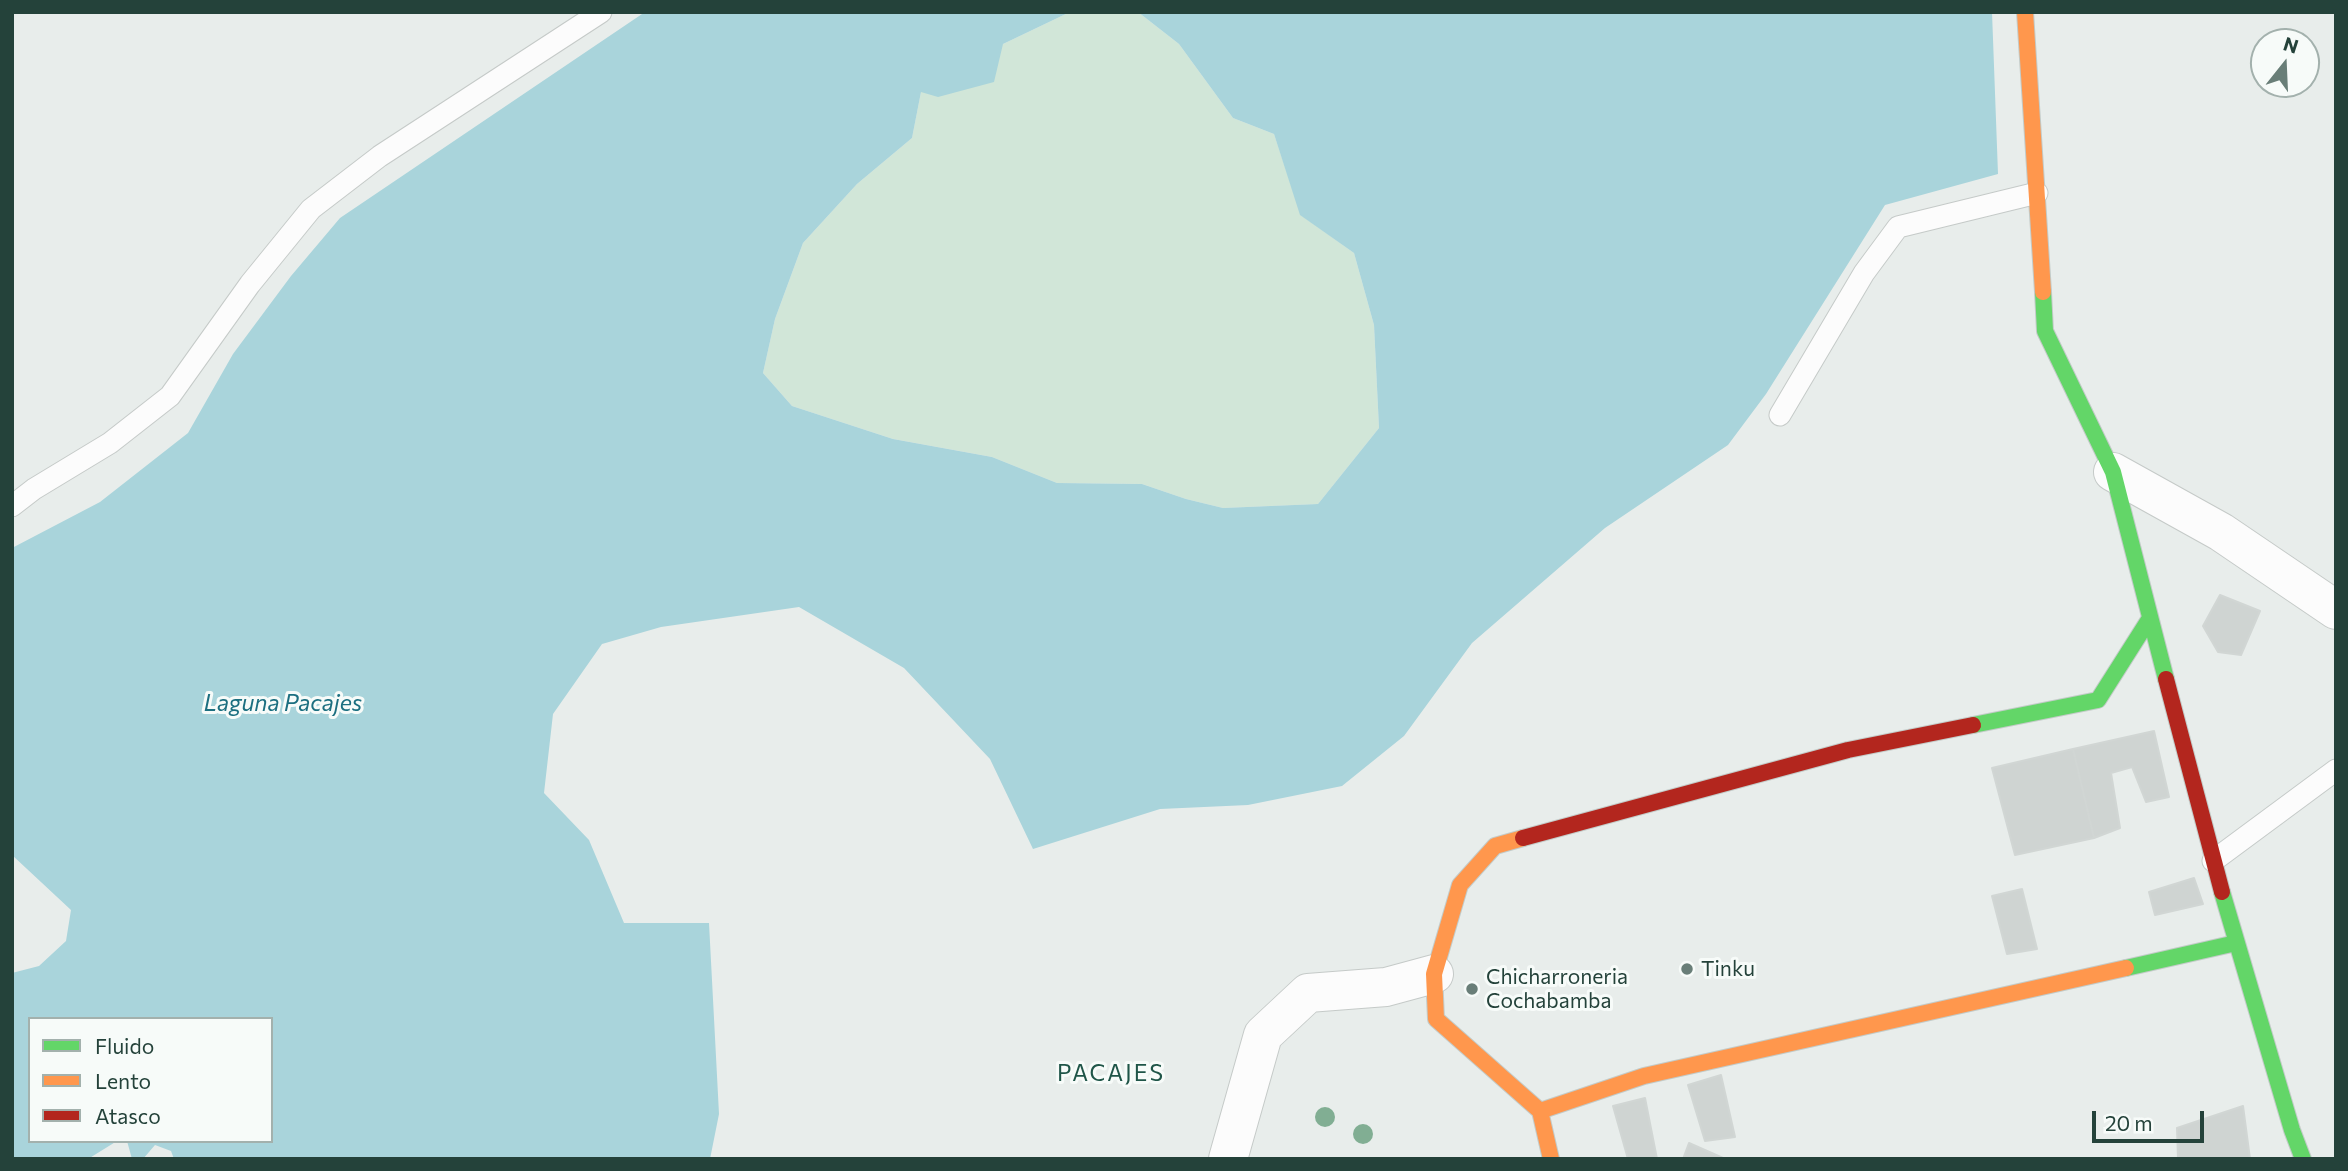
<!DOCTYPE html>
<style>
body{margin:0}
#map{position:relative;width:2348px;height:1171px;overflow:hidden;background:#e8edeb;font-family:Commissioner,sans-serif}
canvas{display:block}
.frame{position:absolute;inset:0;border:14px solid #24423a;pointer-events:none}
.legend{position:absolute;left:28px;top:1017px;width:245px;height:126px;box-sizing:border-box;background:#f7fbf9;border:2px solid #a3b1ad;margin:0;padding:9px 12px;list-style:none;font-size:21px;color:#24423a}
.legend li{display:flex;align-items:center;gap:14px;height:35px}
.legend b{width:35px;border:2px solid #a3b1ad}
.north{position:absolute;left:2250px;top:28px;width:70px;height:70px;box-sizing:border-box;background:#f7fbf9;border:2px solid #a3b1ad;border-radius:50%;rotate:18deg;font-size:19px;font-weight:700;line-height:28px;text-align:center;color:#24423a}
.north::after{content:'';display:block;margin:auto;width:24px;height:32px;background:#697e78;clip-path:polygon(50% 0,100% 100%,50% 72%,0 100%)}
.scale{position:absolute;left:2092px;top:1111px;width:112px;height:32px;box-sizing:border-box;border:4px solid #24423a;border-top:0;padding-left:9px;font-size:21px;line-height:24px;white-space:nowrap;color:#24423a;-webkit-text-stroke:5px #f7fbf9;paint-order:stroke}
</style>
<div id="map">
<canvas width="2348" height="1171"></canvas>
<div class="frame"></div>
<ul class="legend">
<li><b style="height:9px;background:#63d668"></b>Fluido</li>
<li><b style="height:9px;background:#ff974d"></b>Lento</li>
<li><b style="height:9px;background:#b3261e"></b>Atasco</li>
</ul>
<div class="north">N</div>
<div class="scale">20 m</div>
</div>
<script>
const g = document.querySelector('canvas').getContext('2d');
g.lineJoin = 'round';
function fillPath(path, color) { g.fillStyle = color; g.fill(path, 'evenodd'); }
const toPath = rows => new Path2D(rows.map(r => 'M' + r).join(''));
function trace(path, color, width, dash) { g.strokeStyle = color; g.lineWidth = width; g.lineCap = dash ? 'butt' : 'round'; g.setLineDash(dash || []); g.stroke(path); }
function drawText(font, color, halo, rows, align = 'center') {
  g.font = font + ' Commissioner,sans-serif'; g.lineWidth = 6; g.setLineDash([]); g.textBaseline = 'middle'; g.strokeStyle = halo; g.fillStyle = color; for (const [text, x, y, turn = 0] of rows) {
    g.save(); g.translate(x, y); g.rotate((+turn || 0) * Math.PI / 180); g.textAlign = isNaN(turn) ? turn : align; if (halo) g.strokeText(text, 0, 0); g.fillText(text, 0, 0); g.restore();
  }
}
const green = toPath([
 [1070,12,1138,12,1179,44,1233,118,1274,134,1301,215,1354,253,1374,325,1379,428,1318,504,1223,508,1186,499,1142,484,1057,483,992,457,893,439,792,406,763,373,775,319,803,243,857,184,912,138,921,92,1003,44]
]);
const water = toPath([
 [645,12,1070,12,1003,44,994,82,938,97,921,92,912,138,857,184,803,243,775,319,763,373,792,406,893,439,992,457,1057,483,1142,484,1186,499,1223,508,1318,504,1379,428,1374,325,1354,253,1300,215,1274,134,1233,118,1179,44,1138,12,1992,12,1998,174,1885,205,1766,394,1728,445,1605,528,1472,643,1404,736,1342,786,1248,805,1160,809,1033,849,990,759,904,668,799,607,661,627,602,644,553,714,544,793,589,840,624,923,709,923,719,1114,710,1159,174,1159,171,1151,155,1145,143,1159,132,1159,127,1141,271,1141,271,1019,30,1019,30,1141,117,1141,88,1159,12,1159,12,973,39,966,66,941,71,910,12,855,12,548,100,502,188,433,233,354,291,276,340,218]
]);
const building = toPath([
 [2220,595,2260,611,2241,655,2218,652,2203,626,2220,595],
 [2154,731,2169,797,2146,802,2132,767,2111,773,2120,828,2094,838,2073,749,2154,731],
 [2073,749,2094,838,2015,855,1992,768,2073,749],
 [2194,878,2203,904,2155,915,2149,892,2194,878],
 [2022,889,2037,949,2007,954,1992,896,2022,889],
 [1721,1075,1735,1137,1705,1141,1688,1085,1721,1075],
 [1645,1098,1657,1159,1628,1159,1613,1106,1645,1098],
 [2243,1106,2250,1159,2178,1159,2177,1128,2243,1106],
 [1689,1143,1723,1158,1723,1159,1683,1159,1689,1143]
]);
const lane = toPath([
 [1780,415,1864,273,1898,227,2037,193],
 [12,506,34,489,110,443,170,396,250,284,311,209,380,156,601,12],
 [2213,861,2336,770]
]);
const street = toPath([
 [2113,472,2221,532,2336,610],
 [1228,1159,1263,1035,1308,993,1386,987,1434,974]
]);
const fast = toPath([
 [2043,292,2045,331,2113,472,2166,679],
 [1973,725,2098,700,2150,618],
 [2222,892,2292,1130,2303,1159],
 [2126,968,2236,943]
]);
const slow = toPath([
 [2025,12,2043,292],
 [1523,838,1495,846,1460,885,1434,974,1436,1019,1540,1111,1551,1159],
 [1540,1111,1644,1076,2126,968]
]);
const jam = toPath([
 [2166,679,2222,892],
 [1523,838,1848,750,1973,725]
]);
const trees = [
 [1325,1117],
 [1363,1134]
];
const markers = [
 [1687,969,7,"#697e78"],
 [1472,989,7,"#697e78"]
];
const poiNames = [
 ["Tinku",1701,969],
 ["Chicharroneria",1486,977],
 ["Cochabamba",1486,1001]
];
const waterNames = [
 ["Laguna Pacajes",283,703]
];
const neighbourhoodNames = [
 ["PACAJES",1111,1073]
];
fillPath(green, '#d1e6d8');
fillPath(water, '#a9d4db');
fillPath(building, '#cfd4d2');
trace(building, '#d1d6d4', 2);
trace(lane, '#c5cac8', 23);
trace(street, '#c5cac8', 40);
trace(fast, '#c3cbc8', 18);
trace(slow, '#c3cbc8', 18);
trace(jam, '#c3cbc8', 18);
trace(lane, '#fcfcfc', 21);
trace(street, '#fcfcfc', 38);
trace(fast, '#63d668', 16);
trace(slow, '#ff974d', 16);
trace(jam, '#b3261e', 16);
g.fillStyle = '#81ae93';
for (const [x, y] of trees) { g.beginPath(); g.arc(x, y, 10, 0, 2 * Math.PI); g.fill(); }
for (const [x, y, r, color] of markers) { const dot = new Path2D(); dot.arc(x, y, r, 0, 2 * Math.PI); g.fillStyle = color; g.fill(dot); trace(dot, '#f7fbf9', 2.5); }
drawText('21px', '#24423a', '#f7fbf9', poiNames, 'left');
drawText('italic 23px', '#1c6f80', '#f7fbf9', waterNames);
g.letterSpacing = '2px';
drawText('23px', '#1f5548', '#f7fbf9', neighbourhoodNames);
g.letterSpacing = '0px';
</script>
